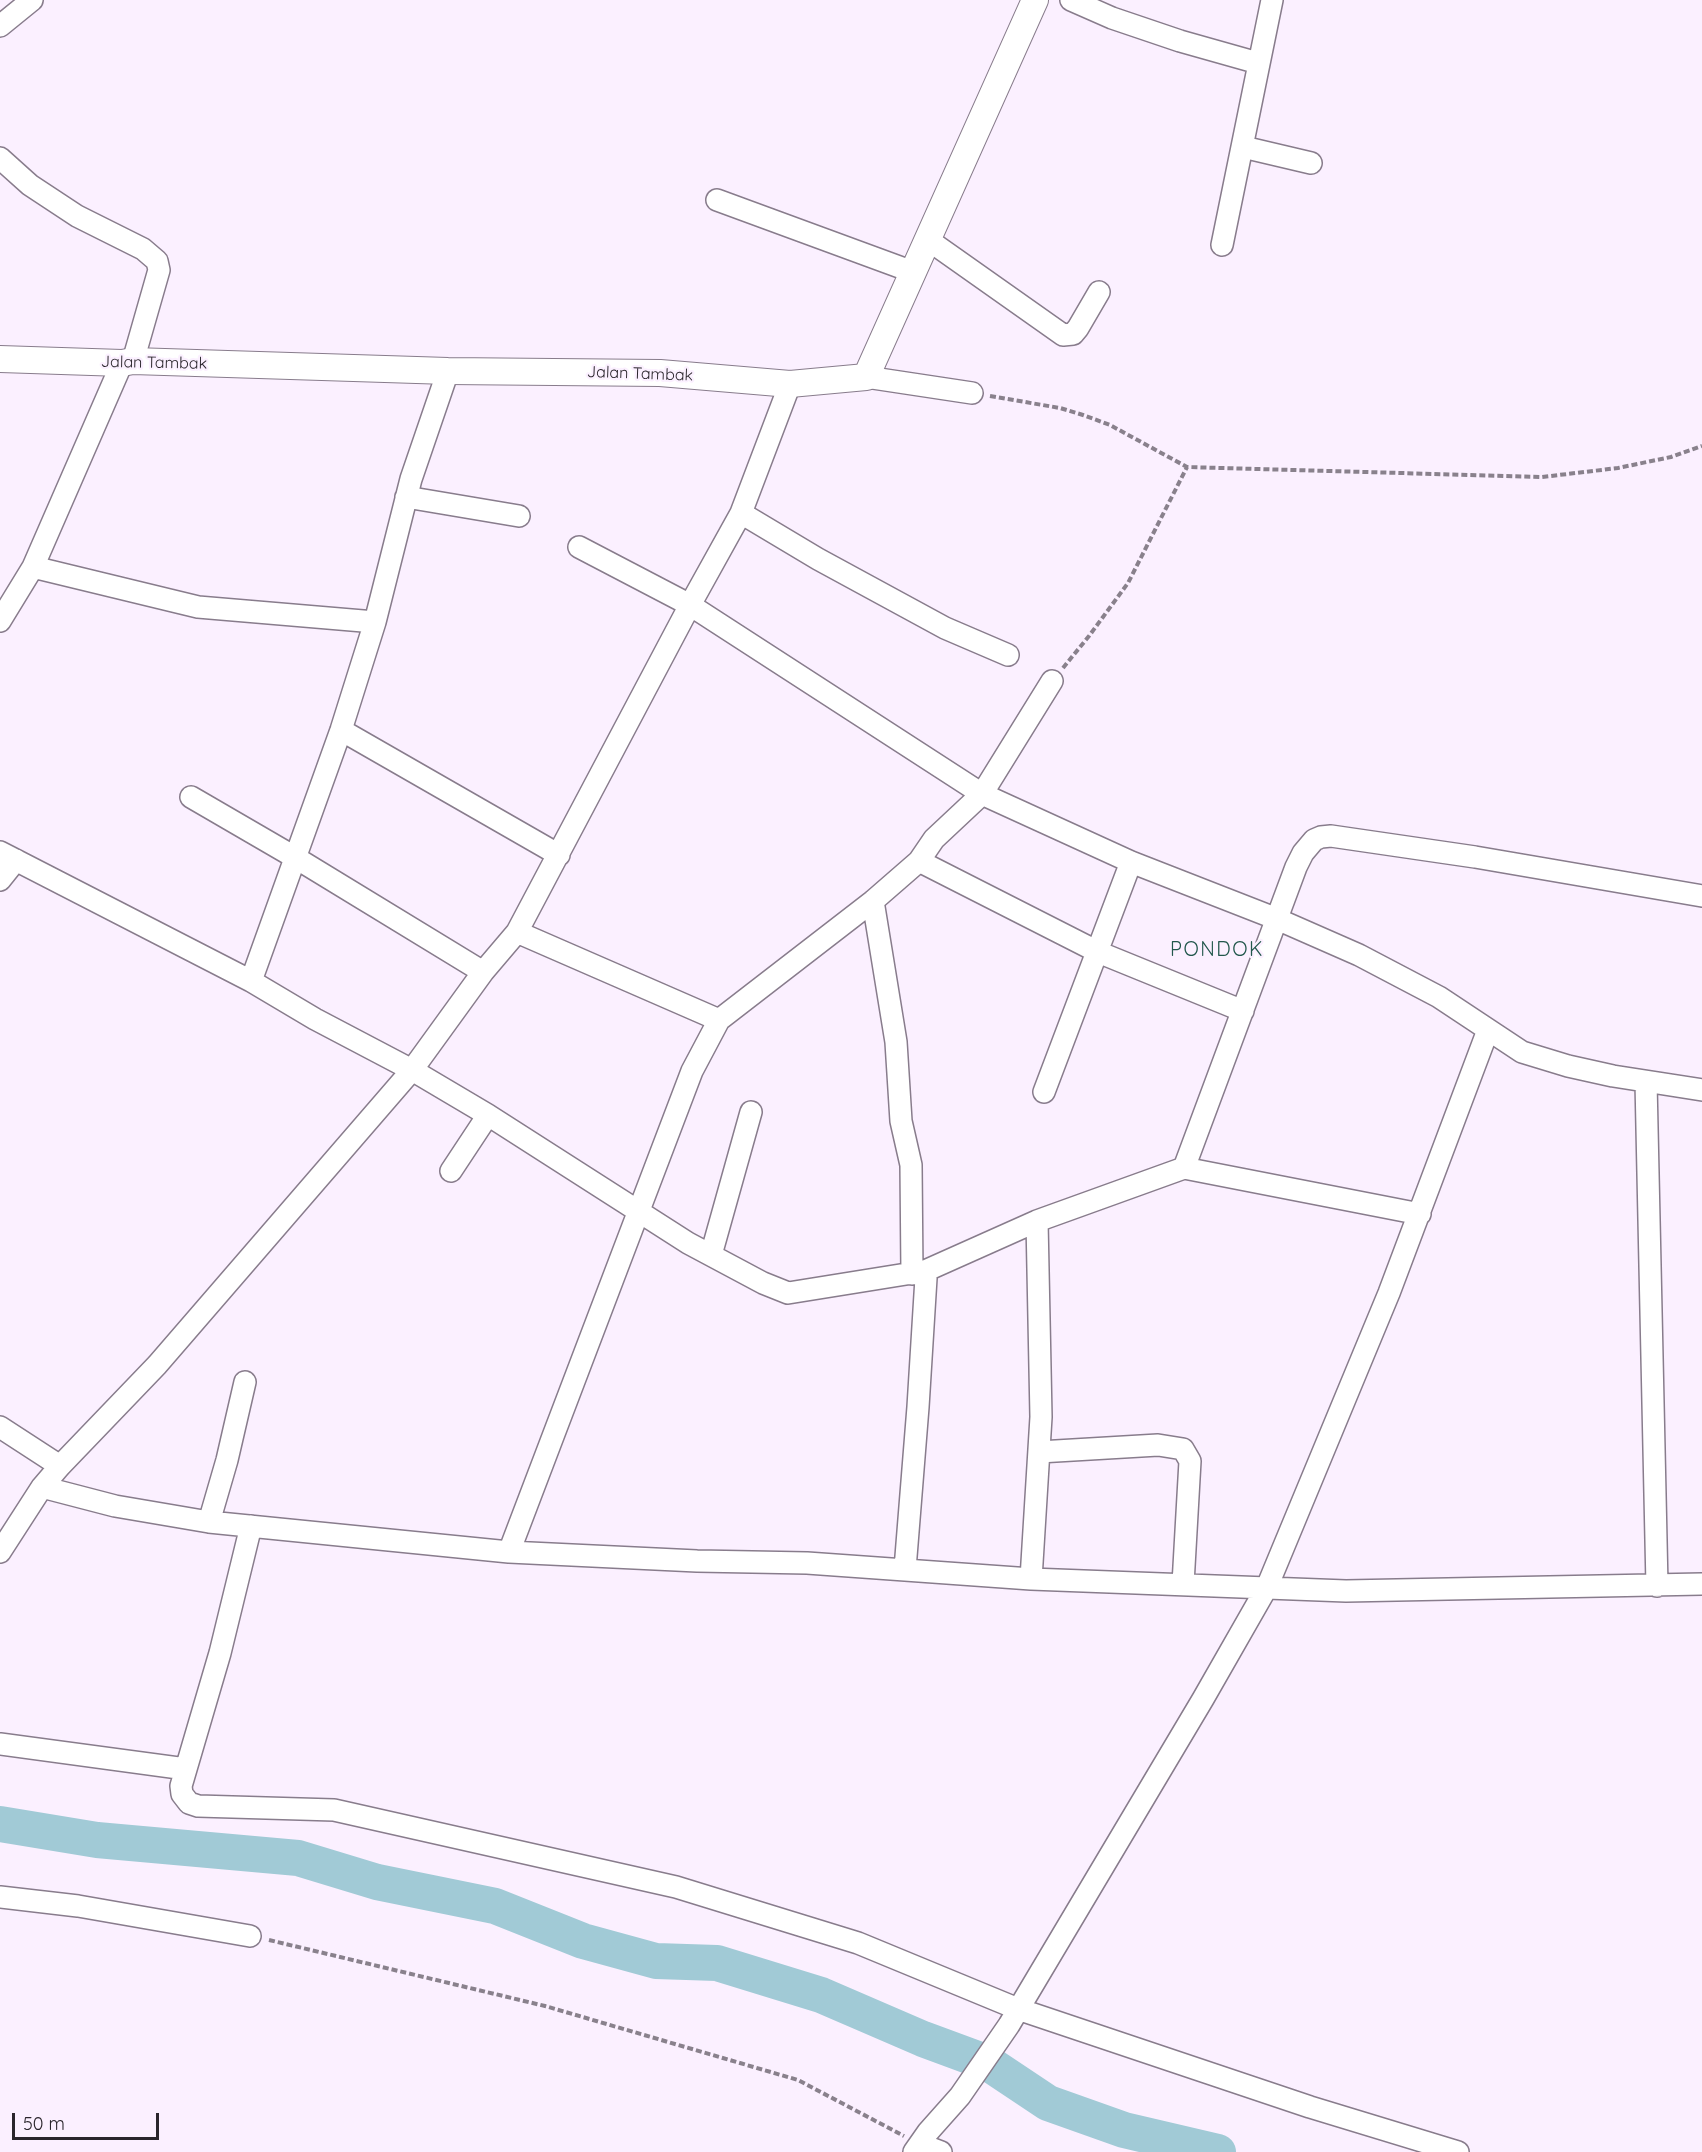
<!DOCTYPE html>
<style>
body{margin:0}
#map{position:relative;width:1702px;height:2152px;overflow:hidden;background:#fbf0ff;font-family:Quicksand,sans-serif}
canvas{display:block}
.scale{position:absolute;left:12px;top:2113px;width:147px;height:27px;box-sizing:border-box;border:3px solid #2a252c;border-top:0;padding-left:8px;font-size:18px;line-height:21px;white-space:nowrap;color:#2a252c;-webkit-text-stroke:4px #fbf0ff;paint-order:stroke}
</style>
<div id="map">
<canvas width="1702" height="2152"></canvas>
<div class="scale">50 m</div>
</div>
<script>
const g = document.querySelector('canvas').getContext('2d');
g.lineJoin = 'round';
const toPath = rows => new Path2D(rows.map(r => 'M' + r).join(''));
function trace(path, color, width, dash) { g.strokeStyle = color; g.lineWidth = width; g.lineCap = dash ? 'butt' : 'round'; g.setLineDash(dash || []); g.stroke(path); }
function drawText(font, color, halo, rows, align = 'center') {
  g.font = font + ' Quicksand,sans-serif'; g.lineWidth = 4.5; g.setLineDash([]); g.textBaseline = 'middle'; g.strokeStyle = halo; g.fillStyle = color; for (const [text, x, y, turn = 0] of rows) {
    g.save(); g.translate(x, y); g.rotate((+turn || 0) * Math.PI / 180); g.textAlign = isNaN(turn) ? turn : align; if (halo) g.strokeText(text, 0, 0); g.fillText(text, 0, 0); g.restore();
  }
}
const river = toPath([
 [0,1824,97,1840,298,1858,377,1882,495,1906,583,1941,656,1961,717,1963,821,1995,923,2039,988,2063,1048,2103,1124,2130,1218,2152]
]);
const path = toPath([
 [990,396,1060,408,1083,415,1110,425,1187,467,1542,477,1618,468,1671,457,1702,446],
 [1063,668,1089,636,1128,583,1187,467],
 [269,1940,545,2006,798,2080,904,2136]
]);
const minor = toPath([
 [1071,0,1112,18,1180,41,1258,63],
 [0,26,32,0],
 [1243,147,1311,163],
 [0,158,30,185,77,216,143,249,157,261,159,270,133,361],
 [717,200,913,272],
 [927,239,1063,335,1073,334,1078,328,1099,292],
 [1222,245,1272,0],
 [866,377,972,393],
 [406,497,519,516],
 [741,513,818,559,945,628,1008,655],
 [579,547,690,605,982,794,1131,862,1277,919,1359,955,1439,997,1522,1052,1568,1066,1613,1076,1702,1090],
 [33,567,198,607,375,622],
 [0,621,33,567,122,363],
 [341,730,559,855],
 [191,797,296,858,483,972],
 [0,852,251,981,315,1019,412,1070,488,1115,688,1243,763,1283,788,1293,925,1271,1037,1221,1184,1168,1420,1214],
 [919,861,1098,952,1243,1011],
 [0,880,16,860],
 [873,901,896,1042,901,1121,911,1165,912,1274],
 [517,932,719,1020],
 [251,981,341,730,375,622,411,479,448,371],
 [1646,1082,1657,1586],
 [1044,1092,1131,862],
 [1184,1168,1296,867,1303,853,1314,840,1321,837,1331,836,1475,857,1702,896],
 [451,1171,488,1115],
 [711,1255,751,1112],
 [0,1427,60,1466],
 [1039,1452,1158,1445,1183,1449,1190,1461,1183,1584],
 [42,1487,115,1506,209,1522,509,1552,697,1561,807,1563,1031,1579,1346,1591,1702,1584],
 [209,1522,227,1460,245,1382],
 [251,1526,220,1653,181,1786,182,1794,189,1803,198,1806,334,1810,676,1887,858,1943,1018,2009,1310,2107,1458,2152],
 [0,1552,42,1487,60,1466,157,1365,412,1070,483,972,517,932,690,605,741,513,790,384],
 [509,1552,692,1071,719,1020,873,901,919,861,934,839,982,794,1052,681],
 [905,1569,918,1407,926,1278,925,1271],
 [1031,1579,1041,1417,1037,1221],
 [0,1744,186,1769],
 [0,1897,78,1906,250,1936],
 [920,2144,941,2152],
 [914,2152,928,2132,960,2096,1009,2025,1203,1699,1267,1587,1389,1293,1488,1030]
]);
const tertiary = toPath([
 [0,359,122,363,133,361,448,371,660,373,790,384,866,377,1035,0]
]);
const streetNames = [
 ["Jalan Tambak",154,363,1],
 ["Jalan Tambak",640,374,2]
];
const quarterNames = [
 ["PONDOK",1217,950]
];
trace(river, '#a1cad6', 36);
trace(minor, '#887c8c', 24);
trace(tertiary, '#887c8c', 28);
trace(path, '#89818c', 4, [6, 3]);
trace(minor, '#fff', 21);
trace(tertiary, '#fff', 26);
drawText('16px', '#2a252c', '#fbf0ff', streetNames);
g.letterSpacing = '1.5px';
drawText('20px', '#22574c', '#fbf0ff', quarterNames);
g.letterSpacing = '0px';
</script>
